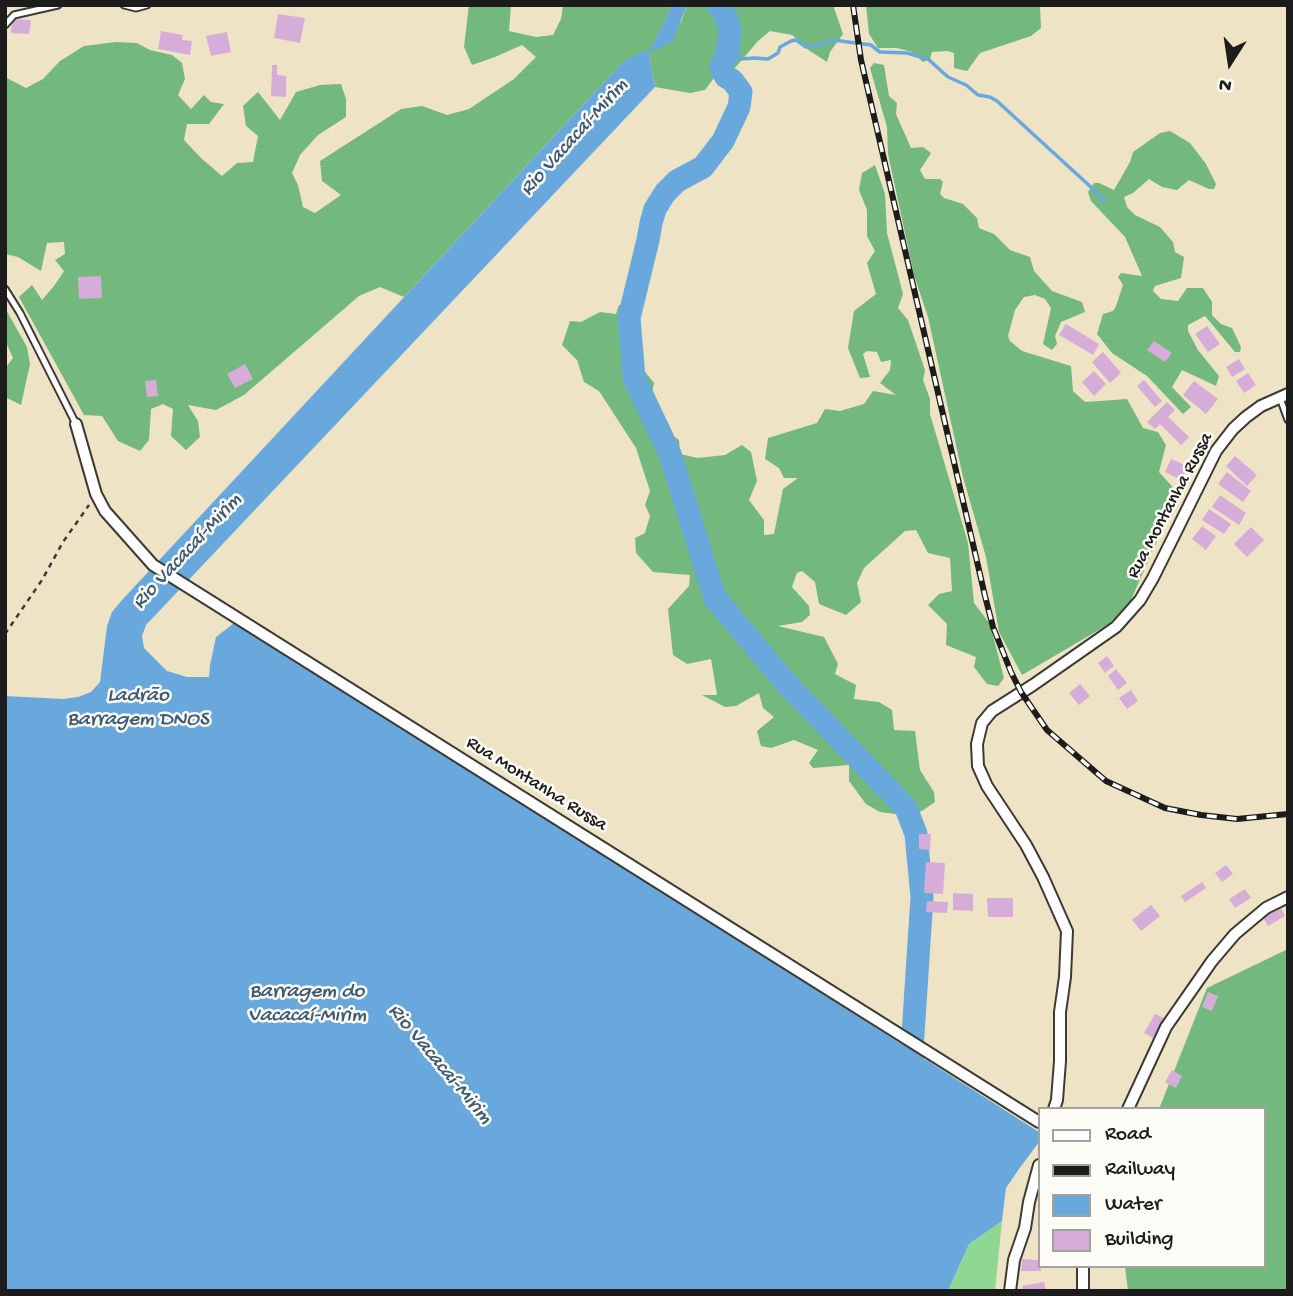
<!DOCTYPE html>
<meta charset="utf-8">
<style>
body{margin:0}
#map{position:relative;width:1293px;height:1296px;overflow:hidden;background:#eee4c5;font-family:"Gochi Hand",sans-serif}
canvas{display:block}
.frame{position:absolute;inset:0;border:7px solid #1c1c1c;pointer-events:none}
.legend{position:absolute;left:1038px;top:1107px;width:228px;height:161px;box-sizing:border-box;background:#fdfcf7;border:2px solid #a3a29f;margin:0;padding:9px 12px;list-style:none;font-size:21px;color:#1c1c1c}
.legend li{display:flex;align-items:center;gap:14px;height:35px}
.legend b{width:35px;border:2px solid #a3a29f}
.north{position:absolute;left:1195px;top:28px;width:70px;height:70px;-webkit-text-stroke:5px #fdfcf7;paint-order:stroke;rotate:192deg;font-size:19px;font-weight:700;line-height:28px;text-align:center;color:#1c1c1c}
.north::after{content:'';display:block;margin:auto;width:24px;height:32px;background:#1c1c1c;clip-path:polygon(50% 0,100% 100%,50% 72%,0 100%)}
</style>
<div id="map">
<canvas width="1293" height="1296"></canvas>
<div class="frame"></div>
<ul class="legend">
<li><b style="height:9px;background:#fff"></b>Road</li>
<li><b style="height:9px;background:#1c1c1c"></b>Railway</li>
<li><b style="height:19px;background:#69a8dc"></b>Water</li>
<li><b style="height:19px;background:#d6add8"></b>Building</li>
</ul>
<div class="north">N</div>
</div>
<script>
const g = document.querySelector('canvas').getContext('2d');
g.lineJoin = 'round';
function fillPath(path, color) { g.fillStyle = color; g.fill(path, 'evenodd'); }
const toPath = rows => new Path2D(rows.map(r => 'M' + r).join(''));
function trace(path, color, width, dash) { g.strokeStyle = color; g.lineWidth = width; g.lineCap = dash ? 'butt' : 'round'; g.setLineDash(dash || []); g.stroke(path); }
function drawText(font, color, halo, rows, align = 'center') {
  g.font = font + ' "Gochi Hand",sans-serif'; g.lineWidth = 5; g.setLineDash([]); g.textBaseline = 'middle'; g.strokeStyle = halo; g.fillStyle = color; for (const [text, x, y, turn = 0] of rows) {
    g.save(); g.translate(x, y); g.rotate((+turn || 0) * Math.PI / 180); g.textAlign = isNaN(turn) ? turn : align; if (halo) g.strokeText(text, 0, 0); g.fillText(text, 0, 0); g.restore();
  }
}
const green = toPath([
 [1002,1221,995,1291,948,1291,969,1244]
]);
const forest = toPath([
 [469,5,511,5,509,31,536,37,553,35,561,19,563,5,672,5,650,52,681,22,687,5,833,5,843,34,830,52,827,62,810,51,792,35,770,31,758,41,735,68,717,74,705,90,690,93,655,87,649,53,623,62,404,297,380,287,359,296,244,395,216,410,188,405,198,421,200,437,186,450,171,436,173,409,163,404,151,409,149,440,140,451,118,441,102,416,84,415,19,297,32,285,42,300,54,286,64,271,55,260,65,254,64,242,47,243,41,271,18,257,5,254,5,77,26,88,43,79,60,61,84,46,116,42,137,43,150,50,172,55,182,63,185,79,178,95,191,109,204,95,211,102,224,104,209,124,187,124,184,140,201,158,222,176,237,163,253,162,258,136,246,126,243,106,258,92,280,120,296,92,320,85,341,84,346,99,346,117,318,135,300,155,292,173,298,185,303,207,315,213,341,195,322,181,320,161,401,109,422,106,447,115,469,109,514,79,536,57,522,45,495,57,472,65,464,47],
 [866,5,1042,5,1040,7,1041,28,1031,36,980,53,967,71,954,68,954,53,947,51,932,52,930,59,923,62,912,52,897,48,878,48,869,34],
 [874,63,884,65,889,96,897,103,896,114,911,148,923,147,931,153,920,170,925,179,940,179,943,182,940,194,944,198,963,204,977,218,979,228,994,234,1010,250,1030,257,1034,271,1052,291,1082,302,1085,312,1061,322,1055,336,1057,344,1052,350,1043,344,1051,308,1045,299,1035,295,1024,297,1015,310,1008,336,1010,341,1022,351,1071,366,1073,391,1085,402,1127,399,1143,428,1158,432,1166,445,1159,472,1178,493,1131,600,1109,624,1022,675,999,632,986,557,963,477,928,317,914,275,888,154,887,127,870,68],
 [1170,131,1190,143,1206,164,1216,184,1214,189,1209,189,1189,180,1177,190,1162,187,1149,179,1133,193,1124,197,1127,207,1135,215,1160,227,1173,242,1175,252,1184,257,1181,278,1155,286,1153,291,1161,299,1178,301,1187,288,1203,288,1212,302,1212,315,1221,324,1232,328,1241,347,1240,352,1235,352,1205,316,1188,325,1188,331,1198,350,1219,376,1216,386,1182,370,1172,387,1191,407,1183,414,1147,376,1112,353,1097,334,1103,314,1113,311,1116,306,1123,285,1118,277,1121,273,1142,276,1125,237,1091,201,1088,192,1094,183,1099,183,1114,190,1130,162,1133,152,1160,133],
 [875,165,885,194,887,233,903,294,898,308,908,320,925,370,923,380,930,399,930,414,968,543,974,603,990,624,1004,678,998,686,987,684,974,667,976,657,946,645,947,624,928,605,939,594,952,591,950,558,928,553,916,530,905,531,864,568,857,583,861,602,846,615,819,604,815,582,802,571,797,573,792,587,809,606,810,615,802,622,778,626,824,637,838,664,835,674,856,685,854,699,879,702,892,710,894,730,915,731,920,770,934,792,935,802,922,811,902,815,880,812,866,804,849,781,849,765,813,768,809,763,818,750,794,740,771,748,761,746,757,731,774,717,763,708,759,693,736,706,725,707,702,695,717,695,711,659,687,664,673,655,668,609,689,586,690,575,653,572,636,553,635,538,645,533,650,516,645,505,650,491,636,448,599,391,584,382,577,360,562,345,570,321,581,322,600,312,616,314,619,305,634,307,639,322,635,359,654,383,651,398,658,425,679,440,680,454,698,458,725,455,742,445,751,452,757,481,749,500,764,520,764,535,774,534,783,489,798,478,784,478,779,468,765,459,768,438,817,423,825,409,840,411,864,404,873,391,896,395,880,383,890,370,891,360,881,362,877,352,867,351,863,354,870,377,860,378,848,348,854,311,876,294,867,263,875,251,867,236,867,210,859,190,862,173],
 [5,308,27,347,30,364,21,405,5,397,5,368,13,358,5,340],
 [1288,949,1288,1291,1128,1291,1125,1266,1263,1266,1263,1109,1159,1109,1207,988]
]);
const water = toPath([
 [672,5,687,5,673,41,649,53,655,87,146,625,142,636,144,648,167,671,187,677,209,677,210,665,216,637,238,620,1039,1132,1039,1142,1019,1169,1006,1188,1002,1221,969,1244,948,1291,5,1291,5,696,63,699,78,697,91,692,100,682,107,626,112,612,122,600,623,62,645,50,649,53]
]);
const stream = toPath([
 [720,7,722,5],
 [728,50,740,59,755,58,768,59,778,53,780,47,791,41,796,40,806,47,813,47,833,40,871,45,880,52,907,53,928,59,948,77,966,85,978,95,990,97,997,101,1093,189,1104,201]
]);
const river = toPath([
 [718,5,725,15,730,30,728,50,721,67,726,77,732,80,741,92,739,107,723,141,703,167,677,181,665,193,655,209,651,223,648,240,629,318,634,378,670,454,715,598,787,684,906,808,916,834,922,897,911,1065]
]);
const building = toPath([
 [278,14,305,18,300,43,274,38],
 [12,19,31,20,29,34,11,33],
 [161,31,183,35,182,40,192,41,190,55,158,49],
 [227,32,231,52,211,56,206,36],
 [272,65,277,65,277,75,286,76,286,97,271,96],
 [101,276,102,298,79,299,78,277],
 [1066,324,1099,344,1093,355,1059,335],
 [1207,326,1220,344,1208,352,1195,334],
 [1154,341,1172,353,1165,362,1147,350],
 [1103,352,1121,373,1110,383,1092,362],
 [1239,359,1245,369,1232,377,1226,367],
 [245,364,253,379,235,388,227,374],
 [1094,371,1106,384,1094,396,1082,382],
 [1248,373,1256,385,1244,393,1236,381],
 [156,380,158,396,147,397,145,381],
 [1144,380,1162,401,1155,407,1137,386],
 [1194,381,1218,399,1206,414,1183,395],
 [1167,402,1175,410,1168,417,1189,437,1181,445,1160,424,1155,429,1147,422],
 [1235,456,1257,475,1247,486,1226,466],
 [1171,459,1189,467,1182,480,1165,472],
 [1227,472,1251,491,1243,502,1218,484],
 [1220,495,1246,513,1239,525,1212,507],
 [1209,509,1231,524,1224,534,1202,520],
 [1202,526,1216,536,1206,550,1192,539],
 [1251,527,1264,540,1247,557,1234,544],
 [1107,656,1114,666,1105,673,1098,663],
 [1116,669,1127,683,1118,690,1108,676],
 [1080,684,1090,696,1079,705,1069,693],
 [1131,690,1138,701,1127,709,1119,698],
 [919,834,931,834,930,850,919,849],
 [926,862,945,863,943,894,924,893],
 [1226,865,1233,874,1222,882,1215,873],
 [1202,882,1206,888,1185,902,1181,896],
 [1245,889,1251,898,1235,908,1229,899],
 [953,893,973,894,973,911,953,910],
 [987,898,1013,898,1013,917,988,917],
 [927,901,948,902,947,913,926,912],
 [1151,905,1160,916,1141,931,1132,920],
 [1281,908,1285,916,1268,926,1263,918],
 [1208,992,1218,996,1212,1011,1202,1007],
 [1155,1014,1166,1019,1155,1039,1144,1033],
 [1172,1070,1182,1076,1176,1088,1165,1082],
 [1022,1259,1039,1260,1041,1271,1021,1271],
 [1044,1282,1046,1291,1023,1291,1022,1286]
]);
const path = toPath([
 [5,634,42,580,63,542,89,505]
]);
const service = toPath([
 [124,5,136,8,147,5],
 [5,25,14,15,58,5],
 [5,289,20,313,76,424],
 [1280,398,1288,420]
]);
const minor = toPath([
 [76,424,96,494,105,511,153,565,1039,1122],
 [1054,1109,1057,1100,1060,1061,1060,1012,1065,977,1067,931,1043,877,1026,845,987,786,978,766,977,744,982,723,992,711,1033,685,1116,627,1140,600,1153,578,1216,451,1233,429,1246,417,1261,406,1288,394],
 [1128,1109,1166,1027,1212,961,1235,934,1266,908,1288,897],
 [1010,1291,1014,1260,1025,1228,1029,1202,1039,1165],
 [1083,1291,1083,1266]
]);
const rail = toPath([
 [853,5,861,60,985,596,993,627,1011,672,1021,692,1047,730,1106,781,1165,808,1201,815,1237,819,1288,814]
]);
const streetNames = [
 ["Rua Montanha Russa",1171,506,-62],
 ["Rua Montanha Russa",536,785,32]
];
const waterNames = [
 ["Rio Vacacaí-Mirim",575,138,-48],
 ["Rio Vacacaí-Mirim",188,552,-47],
 ["Ladrão",138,697],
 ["Barragem DNOS",138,721],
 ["Barragem do",307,993],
 ["Vacacaí-Mirim",307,1017],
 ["Rio Vacacaí-Mirim",439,1065,50]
];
fillPath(green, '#8fd893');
fillPath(forest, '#73b87d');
fillPath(water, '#69a8dc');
trace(stream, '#69a8dc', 3.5);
trace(river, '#69a8dc', 23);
fillPath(building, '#d6add8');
trace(service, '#3c3a35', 9);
trace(minor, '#3c3a35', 14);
trace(path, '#3c3a35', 2.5, [5, 5]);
trace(service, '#fff', 5);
trace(minor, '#fff', 10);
trace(rail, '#1c1c1c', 6);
trace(rail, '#fdfcf7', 3.5, [10]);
drawText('19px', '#1c1c1c', '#fdfcf7', streetNames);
drawText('italic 21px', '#3f5b72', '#fdfcf7', waterNames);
</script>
